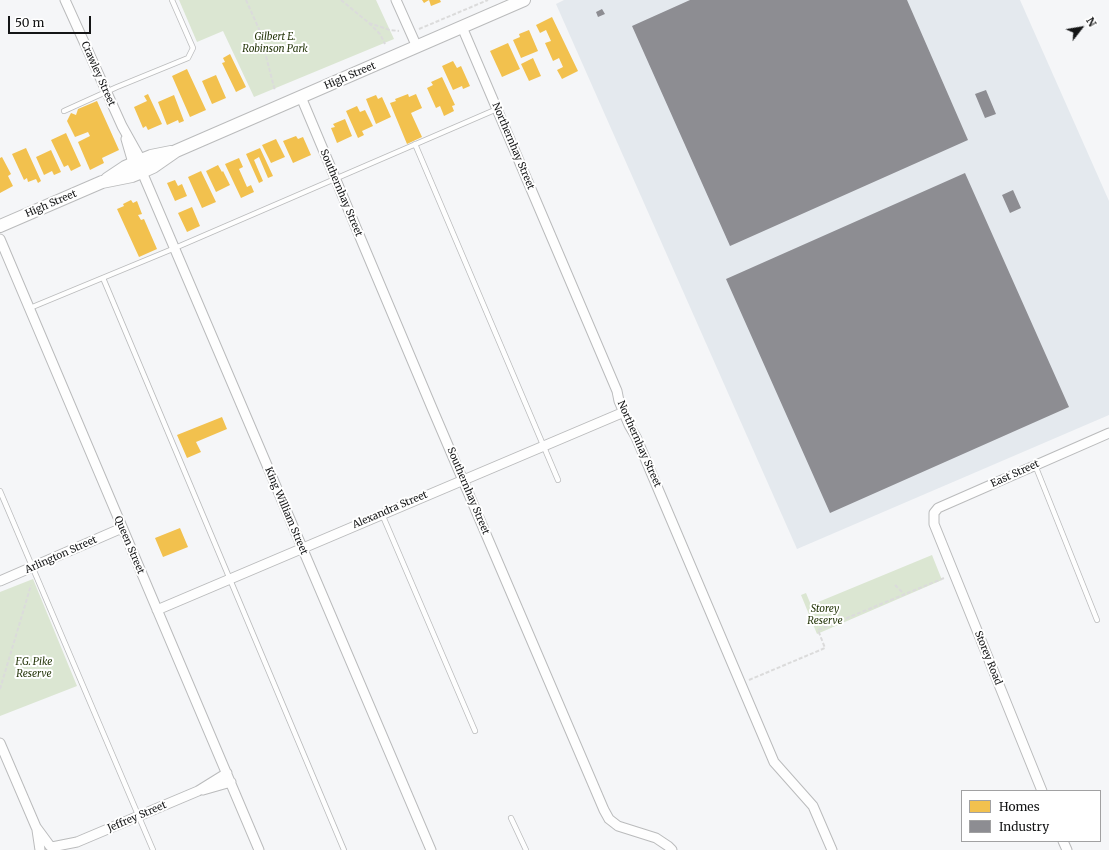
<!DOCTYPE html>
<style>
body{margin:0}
#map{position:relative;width:1109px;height:850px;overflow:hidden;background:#f5f6f8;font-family:Merriweather,serif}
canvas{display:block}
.legend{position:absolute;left:961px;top:790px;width:140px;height:52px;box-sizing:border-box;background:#fff;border:1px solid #a1a1a2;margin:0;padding:5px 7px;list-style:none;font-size:12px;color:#141516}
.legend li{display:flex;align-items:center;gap:8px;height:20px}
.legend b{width:20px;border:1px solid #a1a1a2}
.north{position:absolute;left:1061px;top:8px;width:40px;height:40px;-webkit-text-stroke:3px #fff;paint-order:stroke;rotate:59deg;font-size:11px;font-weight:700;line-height:16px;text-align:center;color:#141516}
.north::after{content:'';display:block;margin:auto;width:14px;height:18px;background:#141516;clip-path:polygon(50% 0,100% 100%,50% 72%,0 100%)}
.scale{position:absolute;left:8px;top:16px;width:83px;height:18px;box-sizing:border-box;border:2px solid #141516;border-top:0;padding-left:5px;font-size:12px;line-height:14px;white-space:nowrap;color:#141516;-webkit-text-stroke:3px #fff;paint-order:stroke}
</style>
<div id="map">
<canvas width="1109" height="850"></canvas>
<ul class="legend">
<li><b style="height:11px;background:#f2c14e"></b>Homes</li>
<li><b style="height:11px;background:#8d8d92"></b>Industry</li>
</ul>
<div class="north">N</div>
<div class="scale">50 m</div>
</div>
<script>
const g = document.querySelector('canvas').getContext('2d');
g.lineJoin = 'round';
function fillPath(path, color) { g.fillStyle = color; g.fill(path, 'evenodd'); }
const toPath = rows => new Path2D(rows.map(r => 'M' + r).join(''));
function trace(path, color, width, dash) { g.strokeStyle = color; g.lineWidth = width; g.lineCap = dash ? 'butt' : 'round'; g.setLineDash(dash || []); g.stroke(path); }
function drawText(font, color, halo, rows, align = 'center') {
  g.font = font + ' Merriweather,serif'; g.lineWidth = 4; g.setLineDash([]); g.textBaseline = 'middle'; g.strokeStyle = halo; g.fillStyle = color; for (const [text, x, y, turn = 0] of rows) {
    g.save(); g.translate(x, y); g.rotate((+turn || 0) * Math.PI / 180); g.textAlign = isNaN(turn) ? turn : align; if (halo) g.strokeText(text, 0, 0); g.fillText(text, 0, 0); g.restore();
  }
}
const built = toPath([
 [564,0,1020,0,1109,201,1109,415,797,549,556,4]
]);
const green = toPath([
 [179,0,376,0,394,39,254,97,223,31,197,42],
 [932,555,942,580,817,634,801,595,806,593,811,605],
 [33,579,77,686,0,716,0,592]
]);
const homes = toPath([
 [422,0,440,0,441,2,431,6,429,0,424,3],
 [552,17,578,71,562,79,557,70,563,67,559,58,553,61,545,43,551,41,546,30,540,33,536,25],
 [529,30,538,51,521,58,513,40,520,37,519,34],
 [508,43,520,69,502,77,490,51],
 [230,54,246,87,236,92,222,63,225,62,223,58],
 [533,58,541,76,529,81,521,64],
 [453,61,457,68,461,66,470,86,463,89,462,86,453,90,442,66],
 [187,69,206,110,190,117,172,76],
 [216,75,226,98,212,104,202,81],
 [442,77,455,105,452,106,454,111,444,116,440,106,436,108,427,88,433,85,431,82],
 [148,94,162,124,148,130,146,126,143,128,134,107,147,101,144,96],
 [408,94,409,97,416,94,422,108,411,113,422,137,407,144,390,103,396,101,395,99],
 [174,95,184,121,179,123,178,120,167,125,158,102],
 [376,95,378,99,382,97,391,117,376,124,366,99],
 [97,101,119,150,102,158,104,163,90,170,78,142,90,136,88,132,75,137,67,121,71,113,76,115,78,109],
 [357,106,360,112,365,110,373,126,362,131,364,135,358,138,346,111],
 [345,119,352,136,337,143,331,128,335,127,333,124],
 [66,133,81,166,71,171,68,165,64,167,51,140],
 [296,136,298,139,303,137,311,155,293,163,283,141],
 [276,139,285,157,271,163,262,145],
 [26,148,41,181,38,183,36,179,28,182,27,178,24,180,12,154],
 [260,148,273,176,268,178,259,157,254,160,263,181,259,183,246,154],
 [51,150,61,172,54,175,52,171,44,175,36,157],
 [2,157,11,174,8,176,13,186,0,193,0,158],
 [239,158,243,167,239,169,247,187,251,185,254,192,241,198,225,164],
 [218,165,222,172,223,171,230,185,216,192,206,171],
 [201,171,216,202,202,208,188,177],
 [175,180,178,186,182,184,187,196,175,201,167,183],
 [131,200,133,203,137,201,142,214,138,215,141,220,144,219,157,249,139,257,117,209,124,206,123,204],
 [192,207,200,226,187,232,178,213],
 [222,417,227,429,196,442,201,452,187,458,177,435],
 [180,528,188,547,163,557,155,538]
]);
const industry = toPath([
 [690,0,907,0,968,140,730,246,632,26],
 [602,9,605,14,598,17,596,12],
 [986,90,996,114,985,118,975,94],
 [965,173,1069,407,830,513,726,279],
 [1013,190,1021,208,1010,213,1002,195]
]);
const path = toPath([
 [246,0,259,29,275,91],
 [341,0,369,23,390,30,399,31],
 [369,23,380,34,385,44],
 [419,29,488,0],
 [895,585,904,594],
 [749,680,825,648,818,630,944,578],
 [0,689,31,585]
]);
const lane = toPath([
 [64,111,117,87,188,58,193,48,172,0],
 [415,144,558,480],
 [103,278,344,850],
 [30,308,175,248,497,109],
 [1035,465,1097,620],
 [0,491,153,850],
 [382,514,475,731],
 [511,818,526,850]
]);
const street = toPath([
 [65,0,122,126,141,160],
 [396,0,417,47],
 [462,27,617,391,619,401,629,425,636,437,774,762,813,806,832,850],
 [301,97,432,408,604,810,609,819,618,826,656,838,668,846,672,850],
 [126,139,133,163],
 [142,172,431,850],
 [0,239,259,850],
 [0,581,122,528],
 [157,610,624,412],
 [0,743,36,827,50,846],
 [203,790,231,782],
 [1042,791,934,524,934,513,938,508,1109,433],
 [37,830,40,850],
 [1063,841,1067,850],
 [52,847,77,842,198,791,227,773]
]);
const secondary = toPath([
 [107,179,125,167,141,160,151,156,171,152],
 [0,226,102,182,132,176,142,172,153,167,176,151,524,0]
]);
const parkNames = [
 ["Gilbert E.",275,37],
 ["Robinson Park",275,49],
 ["Storey",825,609],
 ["Reserve",825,621],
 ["F.G. Pike",34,662],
 ["Reserve",34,674]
];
const streetNames = [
 ["Crawley Street",98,74,66],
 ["High Street",350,76,-23],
 ["Northernhay Street",513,146,67],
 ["Southernhay Street",341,193,67],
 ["High Street",51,204,-23],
 ["Northernhay Street",639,444,66],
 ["East Street",1015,474,-24],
 ["Southernhay Street",468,491,67],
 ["Alexandra Street",390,510,-23],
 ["King William Street",286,511,67],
 ["Queen Street",129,545,67],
 ["Arlington Street",61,555,-24],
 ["Storey Road",988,658,68],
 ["Jeffrey Street",137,817,-23]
];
fillPath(built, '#e4e9ee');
fillPath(green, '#dbe6d2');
fillPath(homes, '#f2c14e');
fillPath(industry, '#8d8d92');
trace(lane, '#babbbc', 6);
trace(street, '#babbbc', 11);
trace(secondary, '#babbbc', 14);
trace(path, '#dbdbdb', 2, [4, 2]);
trace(lane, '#fefefe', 4.5);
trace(street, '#fefefe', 9);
trace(secondary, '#fefefe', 12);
drawText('italic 10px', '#26370b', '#fff', parkNames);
drawText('10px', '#141516', '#fff', streetNames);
</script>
